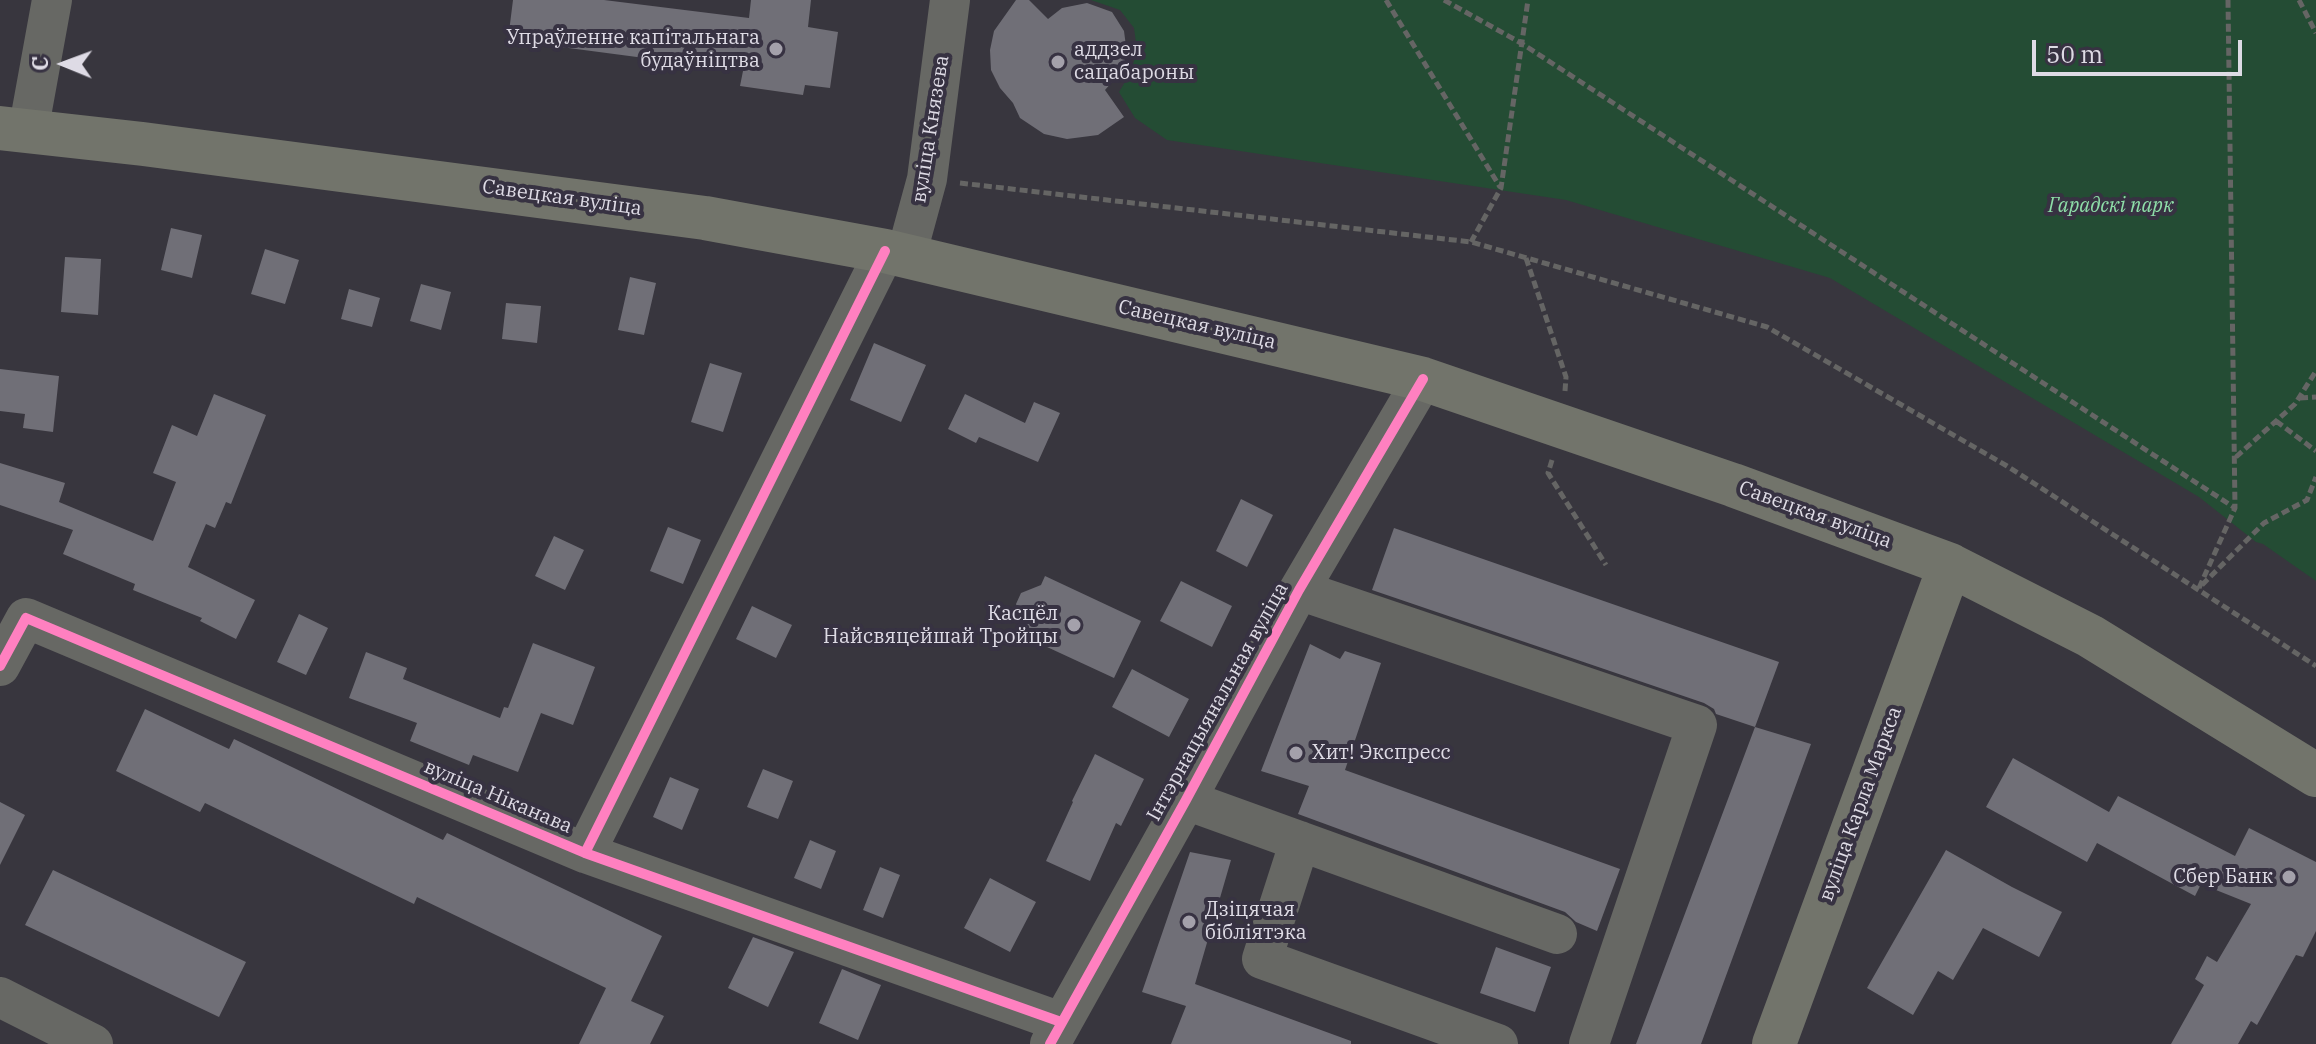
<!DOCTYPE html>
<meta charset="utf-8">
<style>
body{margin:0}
#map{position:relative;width:2316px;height:1044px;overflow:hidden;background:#38363e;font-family:"IBM Plex Serif",serif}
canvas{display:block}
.north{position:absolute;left:24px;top:24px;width:80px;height:80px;-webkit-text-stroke:6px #373242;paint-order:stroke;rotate:271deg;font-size:22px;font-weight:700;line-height:32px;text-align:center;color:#dedbe5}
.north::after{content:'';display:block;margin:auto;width:28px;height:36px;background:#dedbe5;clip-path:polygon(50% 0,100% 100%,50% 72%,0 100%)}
.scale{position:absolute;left:2032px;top:40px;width:210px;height:36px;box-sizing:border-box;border:4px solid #dedbe5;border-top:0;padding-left:10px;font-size:24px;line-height:28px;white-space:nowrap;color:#dedbe5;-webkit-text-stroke:6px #373242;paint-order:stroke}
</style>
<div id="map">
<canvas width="2316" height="1044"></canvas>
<div class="north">С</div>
<div class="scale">50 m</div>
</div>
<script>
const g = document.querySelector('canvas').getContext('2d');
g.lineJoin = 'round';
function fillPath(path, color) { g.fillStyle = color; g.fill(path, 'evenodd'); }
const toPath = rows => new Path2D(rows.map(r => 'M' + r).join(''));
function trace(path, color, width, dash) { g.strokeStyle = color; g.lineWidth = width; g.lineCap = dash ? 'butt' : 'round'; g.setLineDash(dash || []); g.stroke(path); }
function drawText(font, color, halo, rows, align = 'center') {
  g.font = font + ' "IBM Plex Serif",serif'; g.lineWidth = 8; g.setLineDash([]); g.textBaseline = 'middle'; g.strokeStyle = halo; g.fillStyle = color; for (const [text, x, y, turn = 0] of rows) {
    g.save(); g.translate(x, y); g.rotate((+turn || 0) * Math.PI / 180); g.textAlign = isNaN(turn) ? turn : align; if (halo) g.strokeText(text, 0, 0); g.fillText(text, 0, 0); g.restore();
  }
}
const green = toPath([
 [1091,0,2316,0,2316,581,2263,544,2256,542,2199,497,1830,278,1566,200,1167,140,1135,118,1119,92,1131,72,1137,50,1134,28,1120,10]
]);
const building = toPath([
 [513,0,604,0,749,18,751,0,811,0,808,27,838,32,830,88,805,85,803,95,740,86,743,71,508,40],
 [1016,0,1029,0,1048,19,1062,8,1087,3,1112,12,1124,31,1127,54,1121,72,1105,90,1124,117,1098,135,1067,139,1044,134,1020,118,1013,103,1000,88,991,70,990,50,994,31],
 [171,228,202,235,192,278,161,270],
 [265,249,299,260,285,304,251,294],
 [65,257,101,259,98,315,61,312],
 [630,277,656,283,644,335,618,330],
 [421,284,451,292,441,330,410,321],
 [349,289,380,298,372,327,341,319],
 [506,303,541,306,537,343,502,339],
 [874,343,926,365,901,422,850,400],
 [710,363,742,373,723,432,691,422],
 [0,369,59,376,53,432,23,428,25,414,0,411],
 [214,394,266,415,231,504,226,502,215,528,206,524,188,567,255,600,236,639,200,621,202,618,133,590,135,584,63,554,73,530,0,505,0,463,65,483,59,502,153,541,176,482,153,473,172,425,197,436],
 [965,394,1025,423,1034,402,1060,413,1038,462,979,437,976,443,948,429],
 [1241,499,1273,515,1247,567,1216,551],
 [668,527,701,540,683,584,650,571],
 [1394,528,1779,662,1755,727,1716,714,1714,709,1704,703,1372,590],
 [554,536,584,550,565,590,535,576],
 [1045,576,1141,621,1114,678,1019,634,1023,624,1016,604,1021,593,1041,585],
 [1181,581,1232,606,1212,647,1160,621],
 [752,606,792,625,776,658,736,639],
 [299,614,328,628,306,675,277,662],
 [533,643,595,667,573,725,541,713,518,772,473,755,469,765,410,741,417,723,349,698,366,652,407,668,403,679,500,718,504,707,508,708],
 [1310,644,1340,659,1345,651,1381,663,1345,770,1620,869,1597,931,1576,922,1565,912,1298,814,1309,786,1261,771],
 [1132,669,1189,699,1169,737,1112,707],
 [145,709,229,749,234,739,443,840,447,833,662,936,631,1001,664,1016,650,1044,579,1044,606,988,417,897,414,904,205,803,200,812,116,771],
 [1755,727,1811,744,1701,1044,1636,1044],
 [1095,754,1144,779,1121,826,1116,823,1090,881,1046,861,1073,802,1072,801],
 [2013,758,2109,812,2118,796,2235,856,2249,828,2316,862,2316,931,2303,957,2296,955,2257,1025,2251,1021,2238,1044,2171,1044,2204,985,2195,979,2207,956,2217,962,2251,904,2201,884,2195,896,2097,843,2087,862,1986,807],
 [763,769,793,781,778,819,747,807],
 [670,777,699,789,682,830,653,817],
 [0,802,25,815,0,865],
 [810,840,836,851,821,889,794,878],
 [1946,850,2012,887,2062,912,2039,957,1983,928,1953,980,1938,971,1913,1015,1867,988],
 [1190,852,1231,860,1195,984,1351,1041,1351,1044,1171,1044,1186,1006,1142,992],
 [880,867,900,875,883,918,863,910],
 [53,870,246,962,219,1017,25,925],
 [990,878,1036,902,1010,952,964,928],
 [753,937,794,952,768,1007,728,988],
 [1496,947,1551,967,1535,1012,1480,993],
 [842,969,881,985,858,1040,819,1023]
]);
const path = toPath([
 [1386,0,1500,187],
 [1444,0,1521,43,2235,508],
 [2299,0,2316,33],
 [960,183,1471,242,1767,327,2007,466,2316,666],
 [1471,242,1501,188,1528,0],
 [1526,258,1566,377,1565,391],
 [2300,398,2316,397],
 [2276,421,2316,451],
 [2236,457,2295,404,2316,371],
 [1552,460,1548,473,1606,565],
 [2202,585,2264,523,2307,500,2316,477],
 [2199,588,2235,508,2228,0]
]);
const minor = toPath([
 [28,132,52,0],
 [906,256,927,179,950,0],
 [1299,590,1697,725,1589,1044],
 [0,666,26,618,585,853,1061,1022],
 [1186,800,1557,934],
 [1300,841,1262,959,1498,1044],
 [585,853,885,251],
 [0,997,93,1044],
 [1050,1044,1186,800,1299,590,1423,379]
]);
const major = toPath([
 [0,128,143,144,705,218,885,251,1423,379,1733,485,1950,565,2090,636,2316,775],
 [1774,1044,1950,565]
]);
const cycleway = toPath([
 [0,666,26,618,585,853,1061,1022],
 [585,853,885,251],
 [1050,1044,1186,800,1299,590,1423,379]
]);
const markers = [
 [776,49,8,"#a4a1ab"],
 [1058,62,8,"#a4a1ab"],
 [1074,625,8,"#a4a1ab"],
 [1296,753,8,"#a4a1ab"],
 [2289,877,8,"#a4a1ab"],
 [1189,922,8,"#a4a1ab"]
];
const poiNames = [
 ["Упраўленне капітальнага",760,38],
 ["будаўніцтва",760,61],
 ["аддзел",1074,50,"left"],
 ["сацабароны",1074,73,"left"],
 ["Касцёл",1058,614],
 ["Найсвяцейшай Тройцы",1058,637],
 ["Хит! Экспресс",1312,753,"left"],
 ["Сбер Банк",2273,877],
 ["Дзіцячая",1205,910,"left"],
 ["бібліятэка",1205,933,"left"]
];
const streetNames = [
 ["вуліца Князева",931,129,-81],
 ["Савецкая вуліца",562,198,8],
 ["Савецкая вуліца",1197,325,13],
 ["Савецкая вуліца",1815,515,20],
 ["Інтэрнацыянальная вуліца",1218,702,-61],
 ["вуліца Ніканава",498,797,23],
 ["вуліца Карла Маркса",1861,804,-70]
];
const parkNames = [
 ["Гарадскі парк",2111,206]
];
fillPath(green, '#244c34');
fillPath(building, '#706f77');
trace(path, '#656564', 5, [8, 4]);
trace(minor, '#676864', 40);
trace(major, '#72746b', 44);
trace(cycleway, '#ff80c0', 10);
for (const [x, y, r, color] of markers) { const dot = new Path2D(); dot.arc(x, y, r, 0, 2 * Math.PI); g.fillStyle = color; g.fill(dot); trace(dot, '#373242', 3); }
drawText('20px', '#dedbe5', '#373242', poiNames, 'right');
drawText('20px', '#dedbe5', '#373242', streetNames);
drawText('italic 20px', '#8edea8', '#373242', parkNames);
</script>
